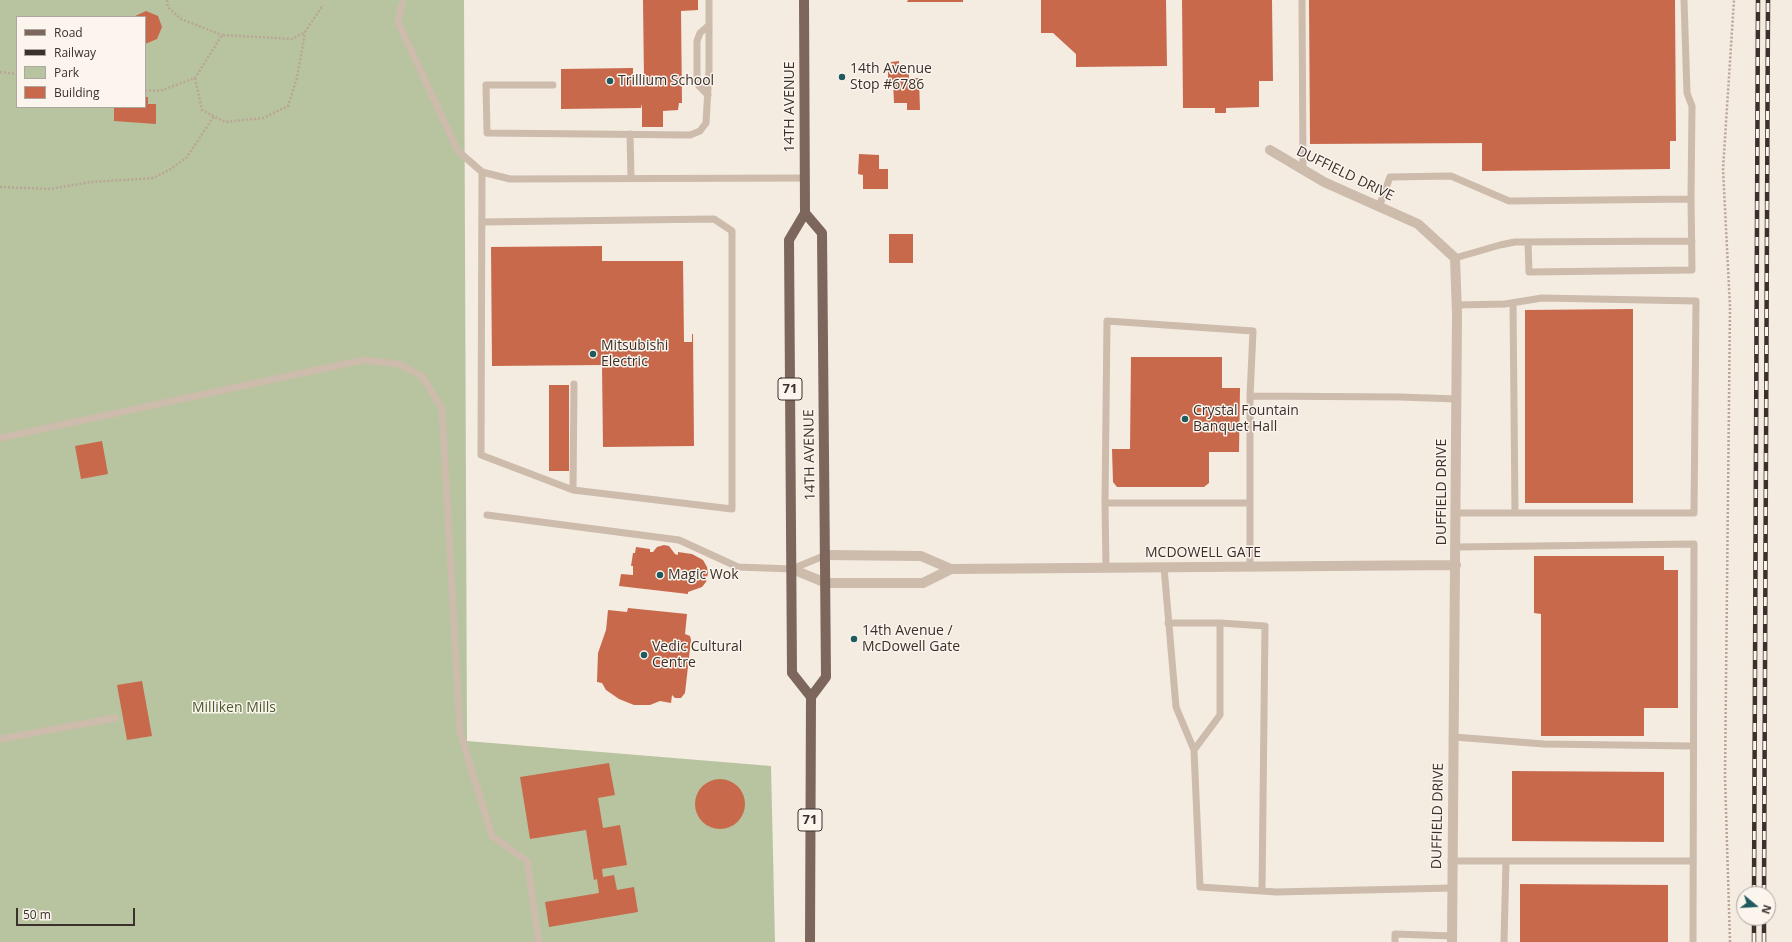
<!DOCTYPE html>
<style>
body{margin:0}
#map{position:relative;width:1792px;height:942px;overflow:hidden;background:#f4ebe1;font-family:"Open Sans",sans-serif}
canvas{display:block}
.legend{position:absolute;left:16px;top:16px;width:130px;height:92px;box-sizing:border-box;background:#fbf5ee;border:1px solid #aea6a0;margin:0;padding:5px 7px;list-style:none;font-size:12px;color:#3b302b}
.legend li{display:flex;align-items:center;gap:8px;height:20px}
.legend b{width:20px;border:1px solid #aea6a0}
.north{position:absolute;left:1736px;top:886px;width:40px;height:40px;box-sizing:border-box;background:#fbf5ee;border:1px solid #aea6a0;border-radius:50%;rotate:108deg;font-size:11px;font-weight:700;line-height:16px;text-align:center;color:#3b302b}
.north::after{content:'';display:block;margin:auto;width:14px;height:18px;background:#1f5a5e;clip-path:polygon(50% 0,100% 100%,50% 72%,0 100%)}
.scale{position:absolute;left:16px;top:908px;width:119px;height:18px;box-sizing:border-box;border:2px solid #3b302b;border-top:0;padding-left:5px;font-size:12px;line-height:14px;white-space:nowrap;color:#3b302b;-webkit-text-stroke:3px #fbf5ee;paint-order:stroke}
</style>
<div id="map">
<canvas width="1792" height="942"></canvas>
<ul class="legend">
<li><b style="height:5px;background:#7d675c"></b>Road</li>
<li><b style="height:5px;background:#3b302b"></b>Railway</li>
<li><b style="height:11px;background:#b8c4a0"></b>Park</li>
<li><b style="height:11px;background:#c8694b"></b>Building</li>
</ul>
<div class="north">N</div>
<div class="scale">50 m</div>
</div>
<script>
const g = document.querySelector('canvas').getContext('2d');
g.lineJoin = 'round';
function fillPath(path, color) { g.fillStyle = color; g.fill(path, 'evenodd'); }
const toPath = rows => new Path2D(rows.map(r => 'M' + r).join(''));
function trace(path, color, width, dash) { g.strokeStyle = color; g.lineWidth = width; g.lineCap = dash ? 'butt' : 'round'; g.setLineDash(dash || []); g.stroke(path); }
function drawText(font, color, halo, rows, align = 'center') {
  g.font = font + ' "Open Sans",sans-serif'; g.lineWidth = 3; g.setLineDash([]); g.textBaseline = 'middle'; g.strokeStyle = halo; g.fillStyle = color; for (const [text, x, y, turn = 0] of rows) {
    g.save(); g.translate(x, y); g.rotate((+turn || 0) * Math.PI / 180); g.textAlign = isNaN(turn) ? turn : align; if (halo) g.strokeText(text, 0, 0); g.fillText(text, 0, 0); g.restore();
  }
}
const green = toPath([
 [0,0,464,0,467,741,771,766,775,942,0,942],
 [17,17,145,17,145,107,17,107]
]);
const building = toPath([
 [643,0,698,0,698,10,681,11,682,103,679,103,678,110,663,111,663,127,642,127,642,104,641,108,561,109,561,69,633,68,633,79,644,79],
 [908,0,963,0,963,2,907,2],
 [1041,0,1166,0,1167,66,1076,67,1076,54,1053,33,1041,33],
 [1182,0,1272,0,1273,81,1259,81,1259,107,1226,108,1226,113,1215,113,1215,108,1183,108],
 [1309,0,1675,0,1676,141,1670,141,1670,169,1482,171,1482,143,1310,144],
 [146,11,158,16,162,27,157,39,145,44,145,17,133,17],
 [899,61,899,67,909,66,909,78,919,78,920,110,907,110,907,103,894,103,893,81,888,81,888,67,891,66,891,62],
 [145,97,148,97,148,104,156,104,156,124,114,121,114,107,145,107],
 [859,154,879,155,879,169,888,169,888,189,863,189,863,175,858,174],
 [889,234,913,234,913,263,889,263],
 [602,246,602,261,683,261,684,342,692,342,692,334,693,334,694,446,603,447,602,365,492,366,491,247],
 [1633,309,1633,503,1525,503,1525,310],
 [1131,357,1222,357,1222,388,1240,388,1239,452,1209,452,1209,483,1204,487,1117,487,1113,482,1112,449,1130,449],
 [549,385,569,385,569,471,549,471],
 [102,441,108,474,81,479,75,446],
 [664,545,669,546,675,554,678,555,678,552,692,554,703,560,707,567,708,573,706,582,702,587,688,592,688,594,619,586,621,574,633,575,633,566,631,566,633,553,635,553,636,547,650,549,650,552,653,552,657,547],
 [1534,556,1664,556,1664,570,1678,570,1678,708,1644,708,1644,736,1541,736,1541,614,1534,613],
 [628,608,687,614,685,634,690,636,691,640,685,693,681,698,675,698,672,695,671,703,660,701,650,705,634,705,619,699,606,690,602,683,597,682,598,653,606,630,608,610,627,612],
 [142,681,152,736,127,740,117,685],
 [609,763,615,795,598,798,603,828,620,825,627,865,602,869,603,877,614,875,617,890,634,887,638,912,549,927,545,902,599,893,597,879,594,880,586,830,530,839,520,777],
 [1512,771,1664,772,1664,842,1512,841],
 '695 804a25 25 0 1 1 50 0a25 25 0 1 1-50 0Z',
 [1520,884,1668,885,1668,942,1520,942]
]);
const path = toPath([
 [167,0,168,7,181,19,222,35],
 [0,72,17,74],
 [195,78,202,110,225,122,263,118,288,106,297,78,305,32],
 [145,90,160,91,195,78,222,35,292,39,305,32,323,5],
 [0,187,50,189,91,182,153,178,171,169,187,157,214,116],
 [1730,942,1725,777,1730,307,1723,169,1734,0]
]);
const service = toPath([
 [1302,0,1303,170],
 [402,4,398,22,458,151,482,172,510,179,805,178],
 [553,85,486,85,487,133,690,135,700,131,706,123,709,70,709,0],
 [708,95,699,86,697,78,697,41,700,33,709,25],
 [630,134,631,178],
 [482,172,481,455,573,490],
 [1379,207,1390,177,1451,176,1509,201,1691,199,1692,106,1687,93,1684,0],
 [482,222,714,219,732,231,732,509,573,490,574,384],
 [1528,242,1529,272,1692,270,1691,199],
 [1455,258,1500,245,1515,242,1692,241],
 [1513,303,1515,513],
 [1250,396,1400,397,1457,399],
 [0,438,363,360,399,364,422,376,442,409,460,732,492,836,527,861,539,942],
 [1105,503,1249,503],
 [1456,513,1694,513,1696,301,1542,298,1505,304,1457,305],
 [487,515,679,540,738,567,792,569,826,555],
 [1456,547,1694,544,1693,942],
 [1164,567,1176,707,1194,750],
 [1106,568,1105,503,1107,321,1253,331,1250,396,1250,567],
 [1168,623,1220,623],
 [1454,737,1544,744,1692,746],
 [0,739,115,718],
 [1451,861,1693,861],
 [1262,891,1265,626,1220,623,1220,715,1194,750,1200,887,1262,891,1276,892,1452,888],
 [1395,942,1395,934,1452,936],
 [1504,942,1506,861]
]);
const minor = toPath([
 [1270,150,1324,182,1418,224,1455,258,1457,314,1452,942],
 [826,555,921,556,951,569,1456,565],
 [792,569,826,583,923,583,951,569]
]);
const primary = toPath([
 [804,0,805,213,789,240,792,673,811,697,810,942],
 [805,213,822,233,826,677,811,697]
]);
const rail = toPath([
 [1754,894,1758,0],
 [1764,894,1768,0],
 [1754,942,1754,918],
 [1764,942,1764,918]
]);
const markers = [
 [842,77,4,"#1f5a5e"],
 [610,81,4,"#1f5a5e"],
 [593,354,4,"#1f5a5e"],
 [1185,419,4,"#1f5a5e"],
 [660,575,4,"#1f5a5e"],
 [854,639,4,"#1f5a5e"],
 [644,655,4,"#1f5a5e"]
];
const shields = [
 [790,389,24],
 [810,820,24]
];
const shieldNames = [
 ["71",790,389],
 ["71",810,820]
];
const poiNames = [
 ["14th Avenue",850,69],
 ["Stop #6786",850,85],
 ["Trillium School",618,81],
 ["Mitsubishi",601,346],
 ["Electric",601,362],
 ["Crystal Fountain",1193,411],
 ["Banquet Hall",1193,427],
 ["Magic Wok",668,575],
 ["14th Avenue /",862,631],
 ["McDowell Gate",862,647],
 ["Vedic Cultural",652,647],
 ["Centre",652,663]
];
const streetNames = [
 ["14TH AVENUE",790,107,-90],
 ["DUFFIELD DRIVE",1345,174,26],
 ["14TH AVENUE",810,455,-91],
 ["DUFFIELD DRIVE",1442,492,-90],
 ["MCDOWELL GATE",1203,553],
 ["DUFFIELD DRIVE",1438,816,-89]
];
const parkNames = [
 ["Milliken Mills",234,708]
];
fillPath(green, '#b8c4a0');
fillPath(building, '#c8694b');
trace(path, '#b9a596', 2.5, [2, 2]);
trace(service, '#cdbbac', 7);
trace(minor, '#cdbbac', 10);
trace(primary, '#7d675c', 10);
trace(rail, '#3b302b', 4.5);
trace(rail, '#fbf5ee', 3, [9]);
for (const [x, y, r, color] of markers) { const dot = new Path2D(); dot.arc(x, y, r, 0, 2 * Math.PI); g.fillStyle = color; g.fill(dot); trace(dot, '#fbf5ee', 1.5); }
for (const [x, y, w] of shields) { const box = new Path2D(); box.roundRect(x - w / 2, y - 11, w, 22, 3); g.fillStyle = '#fbf5ee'; g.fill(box); trace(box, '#3b302b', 1); }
drawText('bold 13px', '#3b302b', null, shieldNames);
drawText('14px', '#3b302b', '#fbf5ee', poiNames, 'left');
drawText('14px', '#3b302b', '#fbf5ee', streetNames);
drawText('14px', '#4a5a2e', '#fbf5ee', parkNames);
</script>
